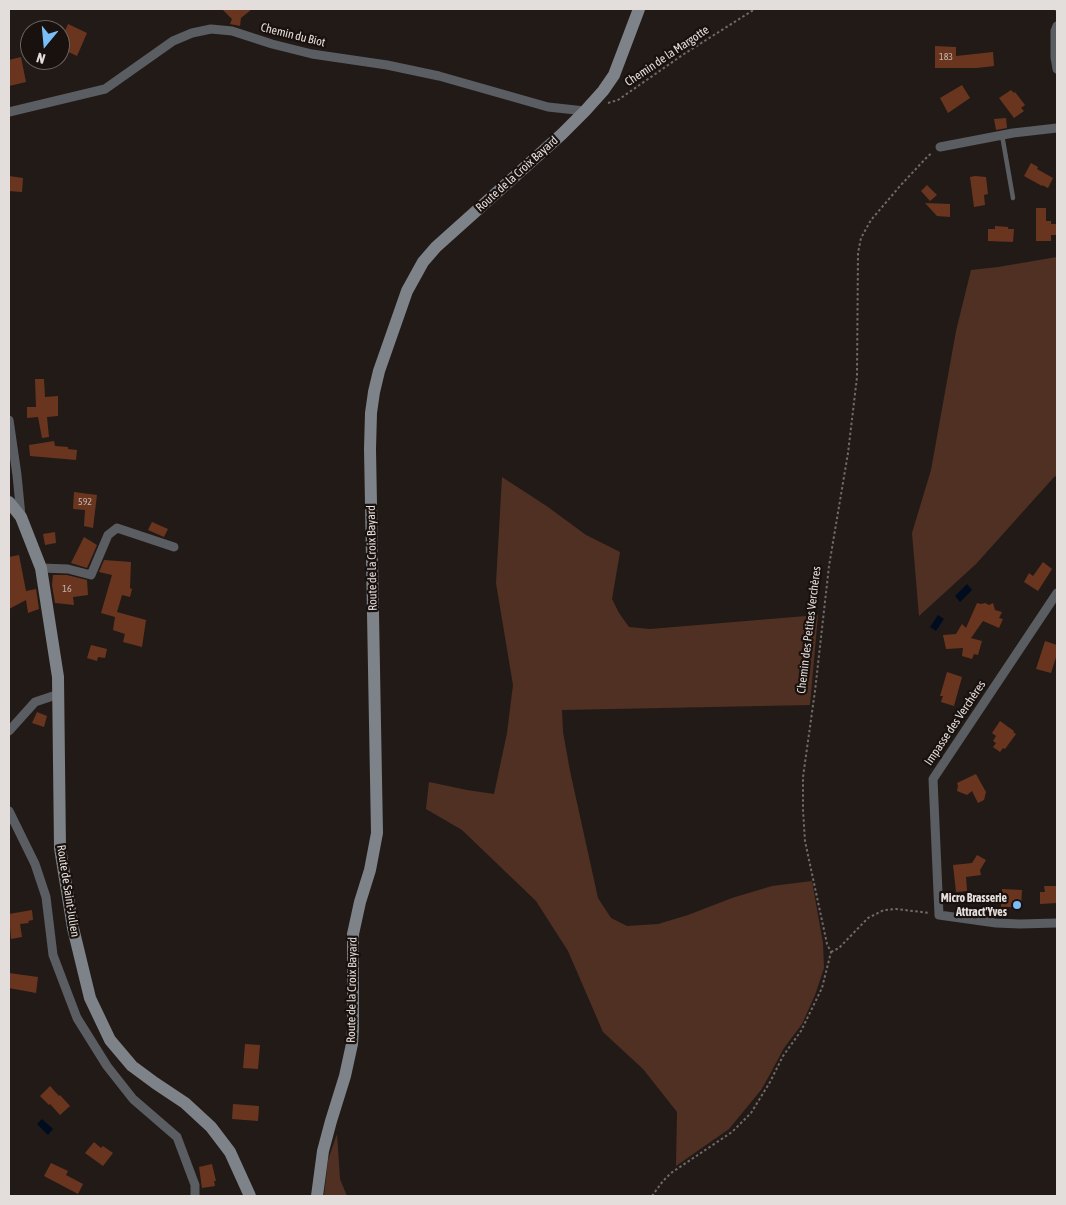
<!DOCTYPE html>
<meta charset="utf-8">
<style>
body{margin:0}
#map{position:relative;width:1066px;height:1205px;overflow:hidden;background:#221a17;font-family:"Asap Condensed",sans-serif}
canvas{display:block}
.frame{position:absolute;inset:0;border:10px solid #e3dddb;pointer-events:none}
.north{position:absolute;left:20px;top:20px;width:50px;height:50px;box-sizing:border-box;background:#19110e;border:1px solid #6a6360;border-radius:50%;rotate:197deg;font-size:14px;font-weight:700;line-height:20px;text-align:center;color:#e3dddb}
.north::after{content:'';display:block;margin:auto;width:18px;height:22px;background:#7abef8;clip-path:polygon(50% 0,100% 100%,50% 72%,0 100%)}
</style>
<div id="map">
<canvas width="1066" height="1205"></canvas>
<div class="frame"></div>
<div class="north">N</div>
</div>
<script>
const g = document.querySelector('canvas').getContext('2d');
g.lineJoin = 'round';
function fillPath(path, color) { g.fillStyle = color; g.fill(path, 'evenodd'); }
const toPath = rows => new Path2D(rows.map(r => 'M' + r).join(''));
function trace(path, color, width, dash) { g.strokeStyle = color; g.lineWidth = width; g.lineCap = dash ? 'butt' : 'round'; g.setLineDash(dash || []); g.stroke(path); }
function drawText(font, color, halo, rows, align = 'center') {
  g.font = font + ' "Asap Condensed",sans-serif'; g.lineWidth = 4.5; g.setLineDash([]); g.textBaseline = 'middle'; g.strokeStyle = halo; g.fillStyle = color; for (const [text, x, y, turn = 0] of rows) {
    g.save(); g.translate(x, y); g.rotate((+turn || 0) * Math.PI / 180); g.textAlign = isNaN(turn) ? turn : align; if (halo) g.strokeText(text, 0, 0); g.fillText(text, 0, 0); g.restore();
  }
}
const green = toPath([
 [1057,257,1057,477,1055,476,976,564,919,616,912,533,931,470,956,331,971,270,998,267],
 [502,477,548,507,586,535,620,552,612,599,619,613,629,627,650,629,818,615,810,705,562,710,563,732,570,771,598,898,611,918,627,926,658,924,688,915,732,898,772,886,812,881,823,943,824,968,815,995,802,1024,784,1048,769,1076,761,1090,729,1129,676,1166,677,1112,643,1069,603,1032,568,951,536,901,462,830,426,809,429,782,467,790,494,794,507,733,513,685,496,583],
 [337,1134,340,1179,347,1196,324,1196,328,1160]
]);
const water = toPath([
 [967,584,972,590,960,602,955,596],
 [938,615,944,619,936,631,930,627],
 [42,1119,53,1129,48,1135,37,1124]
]);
const building = toPath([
 [222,9,252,9,241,18,240,26,230,24,232,19],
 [68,24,87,33,77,56,60,48,60,42],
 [935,46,956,47,956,56,993,52,994,66,977,68,935,68],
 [21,57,26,82,9,86,9,60],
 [962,85,970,98,948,113,940,98],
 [1011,90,1014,93,1015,92,1025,105,1021,108,1024,111,1014,118,999,98],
 [1006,118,1007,128,996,130,994,119],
 [1031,163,1038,167,1037,169,1053,178,1048,188,1042,185,1042,186,1024,176],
 [9,176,23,178,22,192,9,191],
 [975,176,986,177,988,194,984,195,985,205,974,207,970,177],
 [927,185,937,195,930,201,921,191],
 [925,203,950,204,950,217,937,216],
 [1036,208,1046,208,1046,221,1051,221,1051,224,1057,224,1057,235,1051,235,1051,241,1036,241],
 [995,226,1008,227,1008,229,1014,229,1013,242,988,241,988,229,995,229],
 [35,379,44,379,45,397,58,396,58,416,47,417,49,437,42,438,38,417,27,418,27,407,36,407],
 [54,441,55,446,68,447,68,449,77,450,76,460,30,456,29,445],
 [74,492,97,495,93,528,84,526,85,510,73,509],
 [152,522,168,529,164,537,148,530],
 [55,532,56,543,45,545,43,534],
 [84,537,97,545,87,568,71,563],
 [19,555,26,591,36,589,39,609,28,613,26,600,9,609,9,557],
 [104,560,131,562,130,588,132,589,130,597,122,595,117,612,146,620,142,647,123,642,125,634,113,630,115,617,101,613,112,575,99,572],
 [1043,562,1052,569,1038,591,1024,582,1029,573,1033,576],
 [53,575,67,575,87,580,88,595,73,597,74,605,55,603,52,585],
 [977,603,981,604,985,603,989,605,993,603,995,610,1002,612,999,618,1003,619,999,628,983,621,971,638,982,641,978,655,974,654,972,659,962,656,963,648,946,649,943,635,956,634,962,624,966,628],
 [1045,641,1057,645,1057,654,1051,673,1036,669],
 [91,645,107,649,105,658,98,657,97,661,87,658],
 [947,672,962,677,954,706,941,702,943,696,940,696],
 [37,712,47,716,44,727,32,723],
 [1000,721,1014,731,1013,732,1016,734,1005,749,1003,748,1000,752,993,747,996,743,993,741,996,736,992,733],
 [976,774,986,792,984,800,978,803,972,791,967,795,957,791,958,786,957,783],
 [977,855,986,860,980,870,981,875,966,877,967,891,956,892,953,865,972,863],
 [1044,886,1057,886,1057,903,1040,904,1040,892,1045,892],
 [1002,889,1022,890,1021,907,1001,907],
 [32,910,33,920,28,921,29,923,20,924,22,937,11,939,9,914],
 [9,973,38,977,36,993,9,988],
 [245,1044,260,1045,258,1069,243,1068],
 [50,1086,59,1096,60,1095,70,1106,60,1115,50,1104,49,1105,40,1096],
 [233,1104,259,1106,258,1121,232,1119],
 [94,1142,101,1148,103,1146,113,1153,103,1166,85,1153],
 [51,1163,68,1171,66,1175,83,1184,78,1194,44,1176],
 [212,1164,216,1181,214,1181,215,1186,202,1188,199,1167]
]);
const path = toPath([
 [1055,9,1057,10],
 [608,103,618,100,684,54,755,9],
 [831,952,839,948,868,918,884,910,896,909,930,913],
 [652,1196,663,1181,671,1173,732,1132,751,1113,770,1082,783,1056,801,1031,822,988,831,952,827,944,805,841,803,810,803,777,815,691,829,566,848,453,857,377,858,253,861,238,871,220,900,186,928,156,932,153]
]);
const service = toPath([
 [1002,135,1013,198]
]);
const minor = toPath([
 [1057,26,1055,31,1055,57,1057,69],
 [9,112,105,89,173,41,192,33,211,29,232,31,272,44,312,54,387,65,439,76,548,107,585,111],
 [940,147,1013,133,1057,128],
 [9,420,17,475,21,516],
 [41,568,68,569,91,575,108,535,117,528,174,547],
 [1057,593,933,779,939,915,996,923,1020,924,1057,923],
 [9,731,35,702,59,694],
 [9,811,35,864,46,897,53,955,77,1018,107,1066,133,1099,177,1137,195,1185,195,1196]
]);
const secondary = toPath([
 [9,502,21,517,41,568,58,677,60,848,73,928,90,998,110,1040,132,1066,155,1083,185,1103,211,1127,230,1152,250,1196],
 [317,1196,323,1151,331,1121,345,1076,352,1044,353,1029,353,934,360,902,370,870,377,833,370,449,371,413,374,392,379,371,407,291,423,262,436,247,562,134,585,111,603,91,614,75,639,9]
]);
const markers = [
 [1017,905,5,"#7abef8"]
];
const numberNames = [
 ["183",946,57],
 ["592",85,502],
 ["16",67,589]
];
const streetNames = [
 ["Chemin du Biot",293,35,14],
 ["Chemin de la Margotte",667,56,-34],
 ["Route de la Croix Bayard",517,174,-42],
 ["Route de la Croix Bayard",372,558,-91],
 ["Chemin des Petites Verchères",809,630,-83],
 ["Impasse des Verchères",955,723,-56],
 ["Route de Saint-Julien",68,891,81],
 ["Route de la Croix Bayard",352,990,-89]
];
const poiNames = [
 ["Micro Brasserie",1007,898],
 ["Attract'Yves",1007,912]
];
fillPath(green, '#503023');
fillPath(water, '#000d1f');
fillPath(building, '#6a351f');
trace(path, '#716a67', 2, [2.5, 2.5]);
trace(service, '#5a5d61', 4.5);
trace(minor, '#5a5d61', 9);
trace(secondary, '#7d8388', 12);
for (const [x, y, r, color] of markers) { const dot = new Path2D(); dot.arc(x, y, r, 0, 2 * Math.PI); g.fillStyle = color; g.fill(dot); trace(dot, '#19110e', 2); }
drawText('10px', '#c5b3ac', null, numberNames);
drawText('12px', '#e3dddb', '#19110e', streetNames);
drawText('bold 12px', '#e3dddb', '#19110e', poiNames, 'right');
</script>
